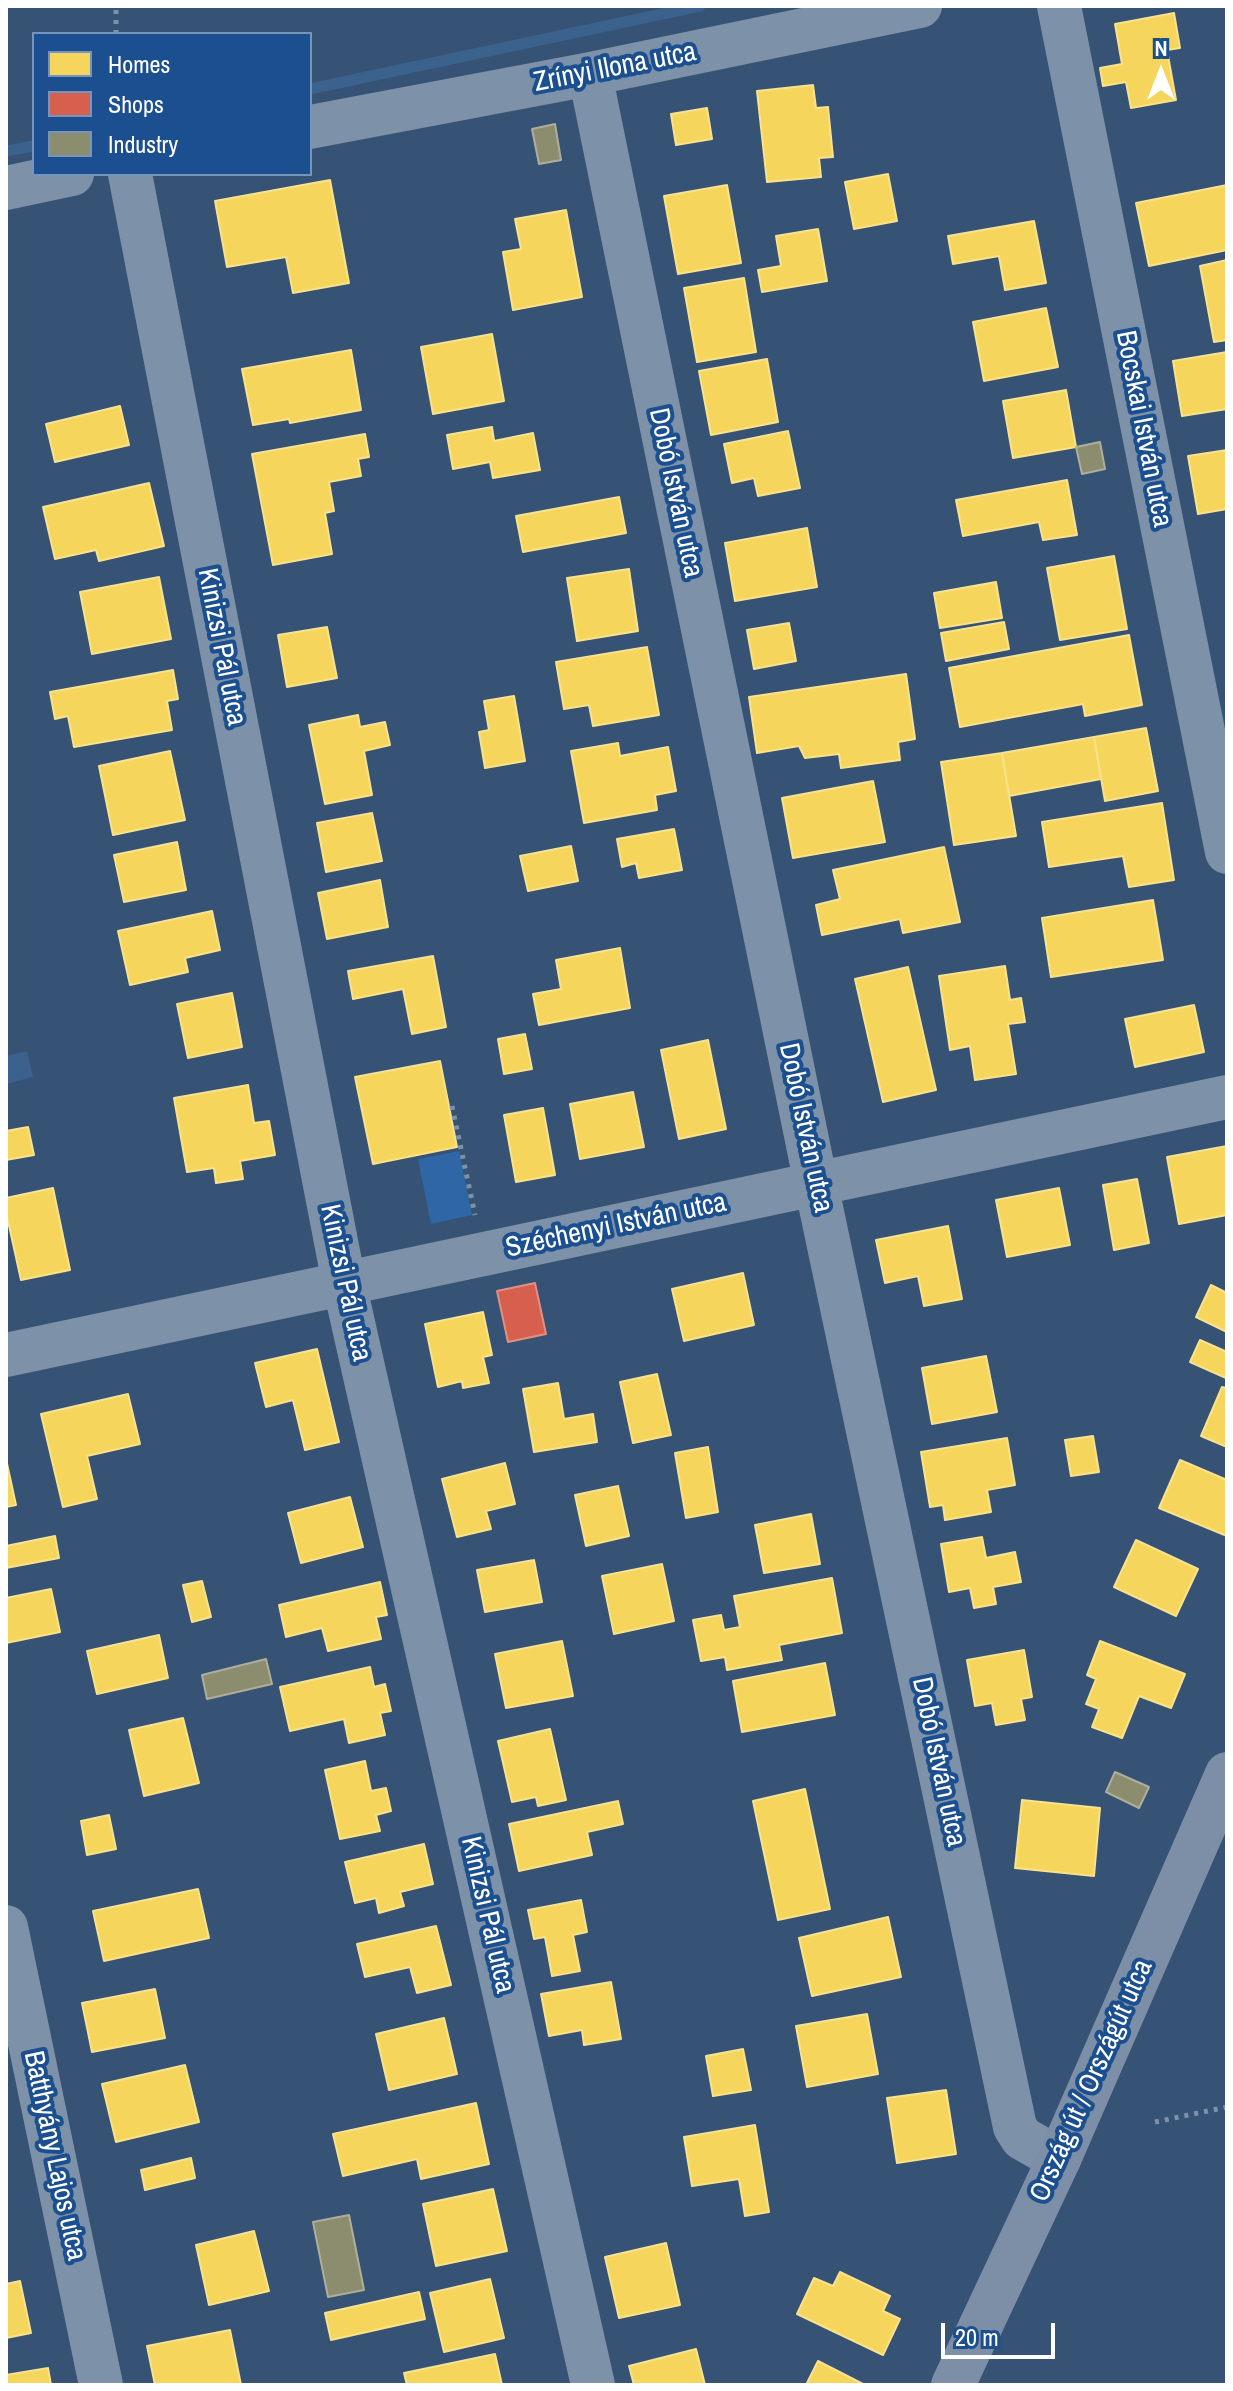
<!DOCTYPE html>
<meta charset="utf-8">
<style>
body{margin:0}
#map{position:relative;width:1233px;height:2391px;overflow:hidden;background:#365274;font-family:"Archivo Narrow",sans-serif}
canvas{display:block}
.frame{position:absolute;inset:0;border:8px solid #fff;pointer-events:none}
.legend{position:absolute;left:32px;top:32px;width:280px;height:144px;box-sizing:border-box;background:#1b4f8f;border:2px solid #7695bc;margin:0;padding:10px 14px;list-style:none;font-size:24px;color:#fff}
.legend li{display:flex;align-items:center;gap:16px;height:40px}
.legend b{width:40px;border:2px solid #7695bc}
.north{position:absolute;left:1121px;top:32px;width:80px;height:80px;-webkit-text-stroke:6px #1b4f8f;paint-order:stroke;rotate:0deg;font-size:22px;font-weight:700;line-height:32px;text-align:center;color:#fff}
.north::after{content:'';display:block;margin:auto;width:28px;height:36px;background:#fff;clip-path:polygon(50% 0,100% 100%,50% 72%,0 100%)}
.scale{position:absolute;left:941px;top:2323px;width:114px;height:36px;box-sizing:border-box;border:4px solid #fff;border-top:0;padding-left:10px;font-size:24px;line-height:28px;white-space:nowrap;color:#fff;-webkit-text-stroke:6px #1b4f8f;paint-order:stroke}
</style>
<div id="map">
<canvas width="1233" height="2391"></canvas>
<div class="frame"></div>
<ul class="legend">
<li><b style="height:22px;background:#f6d55c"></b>Homes</li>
<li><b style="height:22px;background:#d6604d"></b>Shops</li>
<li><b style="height:22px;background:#8c8c6e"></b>Industry</li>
</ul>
<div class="north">N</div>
<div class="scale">20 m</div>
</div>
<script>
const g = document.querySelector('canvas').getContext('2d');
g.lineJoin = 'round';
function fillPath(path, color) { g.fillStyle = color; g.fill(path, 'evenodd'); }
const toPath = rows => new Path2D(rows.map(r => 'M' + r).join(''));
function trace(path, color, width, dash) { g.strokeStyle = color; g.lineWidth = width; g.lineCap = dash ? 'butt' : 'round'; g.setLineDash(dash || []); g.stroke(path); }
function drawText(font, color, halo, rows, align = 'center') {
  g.font = font + ' "Archivo Narrow",sans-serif'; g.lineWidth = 8; g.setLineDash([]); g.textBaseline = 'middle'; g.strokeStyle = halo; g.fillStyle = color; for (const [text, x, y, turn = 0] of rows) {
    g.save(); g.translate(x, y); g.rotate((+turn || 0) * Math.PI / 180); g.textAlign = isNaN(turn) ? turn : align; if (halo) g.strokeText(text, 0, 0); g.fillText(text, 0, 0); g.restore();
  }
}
const green = toPath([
 [459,1151,472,1215,431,1224,418,1159]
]);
const water = toPath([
 [27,1051,33,1077,6,1084,6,1056]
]);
const homes = toPath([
 [1174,13,1180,48,1167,50,1176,100,1131,108,1126,82,1103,86,1100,68,1122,64,1115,24,1174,13],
 [813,85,816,108,828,107,833,157,819,158,821,177,767,182,757,91,813,85],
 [707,108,712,139,676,145,671,114,707,108],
 [888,174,897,221,854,229,845,182,888,174],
 [330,180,349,283,293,293,286,257,227,267,215,201,330,180],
 [727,185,741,263,678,274,664,196,727,185],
 [1227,185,1227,250,1149,266,1136,203,1227,185],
 [566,210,582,297,513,310,503,252,521,249,515,219,566,210],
 [1034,221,1046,283,1005,290,999,256,953,264,948,236,1034,221],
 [818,229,827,281,762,292,758,270,781,266,776,236,818,229],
 [1227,260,1227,340,1214,342,1200,266,1227,260],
 [744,278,756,352,697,362,684,288,744,278],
 [1046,308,1058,367,984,381,973,322,1046,308],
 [492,334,504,401,433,414,421,347,492,334],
 [351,350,361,410,290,423,289,419,253,425,242,369,351,350],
 [1227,352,1227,409,1182,416,1173,361,1227,352],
 [767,359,778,422,711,435,699,371,767,359],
 [1066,390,1076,447,1013,458,1003,401,1066,390],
 [120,406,129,445,55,462,46,424,120,406],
 [492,427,494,441,533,433,540,470,493,478,490,462,453,469,447,435,492,427],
 [788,431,800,488,758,496,754,478,732,483,724,444,788,431],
 [365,434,369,457,358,459,361,476,329,482,334,511,325,513,332,554,273,565,252,454,365,434],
 [1227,450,1227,509,1198,514,1188,456,1227,450],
 [1067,480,1077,535,1043,540,1039,522,963,536,956,500,1067,480],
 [149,483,164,546,99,561,96,550,55,559,43,507,149,483],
 [619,497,626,533,523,552,516,516,619,497],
 [807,528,817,587,735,601,725,543,807,528],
 [1114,556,1127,629,1060,640,1047,568,1114,556],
 [629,569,638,631,577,641,567,578,629,569],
 [159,577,171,639,92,654,80,592,159,577],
 [996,582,1002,618,940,628,934,593,996,582],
 [1004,622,1009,649,946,661,941,633,1004,622],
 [789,623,796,661,754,669,747,630,789,623],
 [327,627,337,678,287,687,278,635,327,627],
 [1129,635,1142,705,1085,716,1083,704,960,727,949,668,1129,635],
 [647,647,659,715,593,726,589,705,564,709,556,662,647,647],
 [173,670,178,699,167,701,172,730,74,747,68,716,55,719,50,692,173,670],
 [906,674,915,739,898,742,900,760,841,768,839,754,805,758,799,746,757,753,749,697,906,674],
 [514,696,525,761,485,768,479,732,489,730,484,701,514,696],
 [358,715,360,727,385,722,390,745,364,751,372,795,325,804,309,725,358,715],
 [1146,728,1158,791,1105,801,1094,737,1146,728],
 [1094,737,1101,779,1009,796,1002,753,1094,737],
 [618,743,620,756,668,747,676,791,655,795,657,810,584,823,571,751,618,743],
 [170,751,185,820,113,835,99,766,170,751],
 [1002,753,1016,836,954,845,941,762,1002,753],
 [873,781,885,842,793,858,782,798,873,781],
 [1162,803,1174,880,1129,887,1123,856,1049,867,1042,822,1162,803],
 [372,813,382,861,326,872,317,823,372,813],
 [674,829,682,870,639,878,636,863,622,867,617,839,674,829],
 [177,842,186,890,124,902,114,855,177,842],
 [571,846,578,881,528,891,520,856,571,846],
 [944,847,960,922,903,933,900,919,822,935,816,905,840,899,833,870,944,847],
 [380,880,388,927,327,939,318,893,380,880],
 [1153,900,1163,960,1051,977,1042,918,1153,900],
 [212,911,220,950,185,958,188,972,130,985,118,931,212,911],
 [620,948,630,1008,539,1025,533,994,561,989,556,960,620,948],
 [433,956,446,1027,412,1034,403,989,353,999,348,971,433,956],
 [1005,966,1010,1000,1021,998,1025,1022,1008,1024,1016,1074,975,1080,970,1046,950,1050,939,976,1005,966],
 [908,967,936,1090,883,1102,855,979,908,967],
 [232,993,242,1047,188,1058,177,1004,232,993],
 [1194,1005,1204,1052,1135,1067,1125,1019,1194,1005],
 [525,1034,532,1069,504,1074,498,1039,525,1034],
 [708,1040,726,1129,679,1139,661,1050,708,1040],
 [440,1061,457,1147,373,1164,355,1077,440,1061],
 [248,1085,254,1123,269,1121,275,1155,240,1161,243,1179,216,1183,214,1168,187,1172,174,1098,248,1085],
 [633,1092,644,1147,580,1159,570,1104,633,1092],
 [543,1108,555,1175,516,1182,504,1115,543,1108],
 [28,1127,34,1155,6,1160,6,1131,28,1127],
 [1227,1146,1227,1215,1179,1224,1167,1157,1227,1146],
 [1137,1179,1149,1243,1114,1250,1103,1185,1137,1179],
 [53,1188,70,1270,21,1280,6,1212,6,1198,53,1188],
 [1059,1188,1070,1245,1007,1257,996,1200,1059,1188],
 [948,1226,962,1299,924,1306,918,1276,885,1283,876,1240,948,1226],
 [743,1273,754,1325,684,1341,672,1289,743,1273],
 [1211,1285,1227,1293,1227,1332,1196,1317,1211,1285],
 [483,1312,492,1355,483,1357,489,1383,463,1388,462,1381,438,1387,425,1324,483,1312],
 [1200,1340,1227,1352,1226,1378,1190,1362,1200,1340],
 [317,1349,339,1442,305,1450,293,1400,266,1407,255,1363,317,1349],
 [986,1356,997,1412,932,1424,922,1368,986,1356],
 [657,1374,671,1435,633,1443,620,1382,657,1374],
 [558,1383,564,1419,593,1414,597,1442,534,1452,523,1389,558,1383],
 [1222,1387,1227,1388,1227,1447,1201,1436,1222,1387],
 [128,1394,140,1444,87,1456,97,1499,63,1507,41,1414,128,1394],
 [1093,1436,1099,1472,1071,1476,1065,1440,1093,1436],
 [1007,1438,1015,1485,987,1490,991,1512,945,1520,943,1505,930,1507,921,1452,1007,1438],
 [708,1447,718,1512,686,1518,675,1453,708,1447],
 [6,1459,16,1505,6,1507,6,1459],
 [1180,1460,1227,1480,1227,1536,1159,1508,1180,1460],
 [505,1463,515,1504,486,1511,491,1529,457,1537,442,1479,505,1463],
 [618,1486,629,1536,586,1546,575,1495,618,1486],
 [350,1497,363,1547,301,1563,288,1513,350,1497],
 [811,1514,820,1564,764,1573,755,1525,811,1514],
 [55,1536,59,1558,6,1568,6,1546,55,1536],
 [982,1537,986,1558,1015,1552,1021,1582,993,1587,996,1604,974,1608,970,1588,949,1592,941,1544,982,1537],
 [1136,1540,1198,1569,1176,1616,1114,1587,1136,1540],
 [534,1560,542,1602,485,1612,477,1570,534,1560],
 [662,1564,674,1621,614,1634,602,1576,662,1564],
 [832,1578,842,1633,779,1645,782,1660,727,1670,725,1657,701,1661,693,1620,721,1615,724,1630,740,1627,734,1596,832,1578],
 [202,1581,211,1617,192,1622,183,1585,202,1581],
 [380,1582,387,1615,376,1617,381,1639,328,1651,322,1628,286,1637,279,1605,380,1582],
 [51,1589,60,1632,6,1643,6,1598,51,1589],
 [159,1635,168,1678,97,1694,87,1651,159,1635],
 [562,1641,573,1696,506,1708,495,1654,562,1641],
 [1100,1641,1185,1674,1171,1708,1139,1696,1122,1738,1092,1727,1099,1709,1086,1704,1096,1679,1087,1675,1100,1641],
 [1024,1650,1032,1697,1021,1699,1025,1720,996,1725,992,1703,975,1706,967,1660,1024,1650],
 [825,1663,835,1715,742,1732,733,1681,825,1663],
 [370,1667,374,1687,385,1684,391,1711,380,1713,385,1735,349,1743,344,1719,290,1731,280,1687,370,1667],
 [183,1718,199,1783,144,1796,129,1730,183,1718],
 [550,1729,566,1800,538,1806,536,1797,512,1802,498,1741,550,1729],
 [365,1761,371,1791,386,1788,391,1811,376,1815,380,1831,340,1839,325,1770,365,1761],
 [805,1789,830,1909,778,1920,753,1801,805,1789],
 [1022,1800,1100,1808,1094,1876,1015,1868,1022,1800],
 [618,1801,623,1824,587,1832,592,1855,519,1871,509,1824,618,1801],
 [109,1815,116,1849,87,1855,81,1821,109,1815],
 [424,1844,433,1884,400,1892,404,1906,379,1913,376,1898,355,1903,345,1862,424,1844],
 [198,1889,209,1938,104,1961,93,1911,198,1889],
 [581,1900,587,1932,573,1935,580,1971,552,1976,545,1937,534,1939,528,1910,581,1900],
 [888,1917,901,1977,812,1996,799,1938,888,1917],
 [436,1926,451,1985,417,1993,410,1967,365,1977,357,1944,436,1926],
 [611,1982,621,2039,584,2045,582,2030,549,2036,541,1994,611,1982],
 [155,1989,165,2038,92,2052,82,2003,155,1989],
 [867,2014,878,2074,807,2087,796,2026,867,2014],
 [444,2018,457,2074,389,2090,376,2034,444,2018],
 [743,2049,751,2090,713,2096,706,2056,743,2049],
 [185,2065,199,2122,116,2142,102,2084,185,2065],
 [946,2090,956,2154,897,2163,887,2098,946,2090],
 [476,2103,489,2164,421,2179,417,2159,343,2176,333,2134,476,2103],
 [755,2125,769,2212,745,2216,739,2179,692,2186,684,2137,755,2125],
 [191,2158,195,2178,145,2190,141,2170,191,2158],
 [493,2189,507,2251,436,2266,423,2204,493,2189],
 [254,2231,269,2291,209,2305,196,2245,254,2231],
 [666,2243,680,2305,619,2318,605,2257,666,2243],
 [840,2272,890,2296,883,2311,900,2319,883,2355,797,2314,814,2278,833,2286,840,2272],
 [490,2279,504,2338,444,2352,430,2293,490,2279],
 [20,2281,31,2333,6,2338,6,2284,20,2281],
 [419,2292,425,2319,331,2340,325,2313,419,2292],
 [230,2330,241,2385,155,2385,147,2346,230,2330],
 [696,2349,705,2385,634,2385,629,2366,696,2349],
 [495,2354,502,2385,407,2385,404,2373,495,2354],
 [818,2361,865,2385,806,2385,818,2361],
 [48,2368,51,2385,6,2385,6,2375,48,2368]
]);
const shops = toPath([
 [535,1283,546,1334,508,1342,497,1291,535,1283]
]);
const industry = toPath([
 [555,124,561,160,539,164,532,129,555,124],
 [1100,442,1105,469,1082,474,1076,447,1100,442],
 [266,1659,272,1684,207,1699,202,1675,266,1659],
 [1115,1772,1149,1787,1139,1808,1106,1792,1115,1772],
 [349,2215,364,2290,328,2297,313,2222,349,2215]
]);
const stream = toPath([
 [310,89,700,6],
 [6,151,34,146]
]);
const path = toPath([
 [116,34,116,6],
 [452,1106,475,1215],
 [1155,2122,1227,2107]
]);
const minor = toPath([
 [1059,6,1227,852],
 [590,74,816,1184,1015,2127,1022,2138,1059,2159],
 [310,127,590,74,920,6],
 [130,174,344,1283,593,2385],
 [6,188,72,174],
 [6,1355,1227,1097],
 [6,1927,101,2385]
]);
const major = toPath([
 [953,2385,1059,2159,1227,1774]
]);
const streetNames = [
 ["Zrínyi Ilona utca",615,68,-11],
 ["Bocskai István utca",1143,429,79],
 ["Dobó István utca",675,493,78],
 ["Kinizsi Pál utca",221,647,79],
 ["Dobó István utca",805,1128,78],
 ["Széchenyi István utca",616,1226,-12],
 ["Kinizsi Pál utca",345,1283,78],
 ["Dobó István utca",938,1762,78],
 ["Kinizsi Pál utca",487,1915,77],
 ["Ország út / Országút utca",1092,2081,-66],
 ["Batthyány Lajos utca",54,2156,78]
];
fillPath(green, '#2f66a5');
fillPath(water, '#3b618d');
fillPath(homes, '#f6d55c');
trace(homes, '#f9e28d', 2);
fillPath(shops, '#d6604d');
trace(shops, '#e29082', 2);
fillPath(industry, '#8c8c6e');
trace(industry, '#aeae9a', 2);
trace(stream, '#3b618d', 11);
trace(path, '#7d92a8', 5, [4, 6]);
trace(minor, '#7d92a8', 44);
trace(major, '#7d8ea7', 44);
drawText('28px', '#fff', '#1b4f8f', streetNames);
</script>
